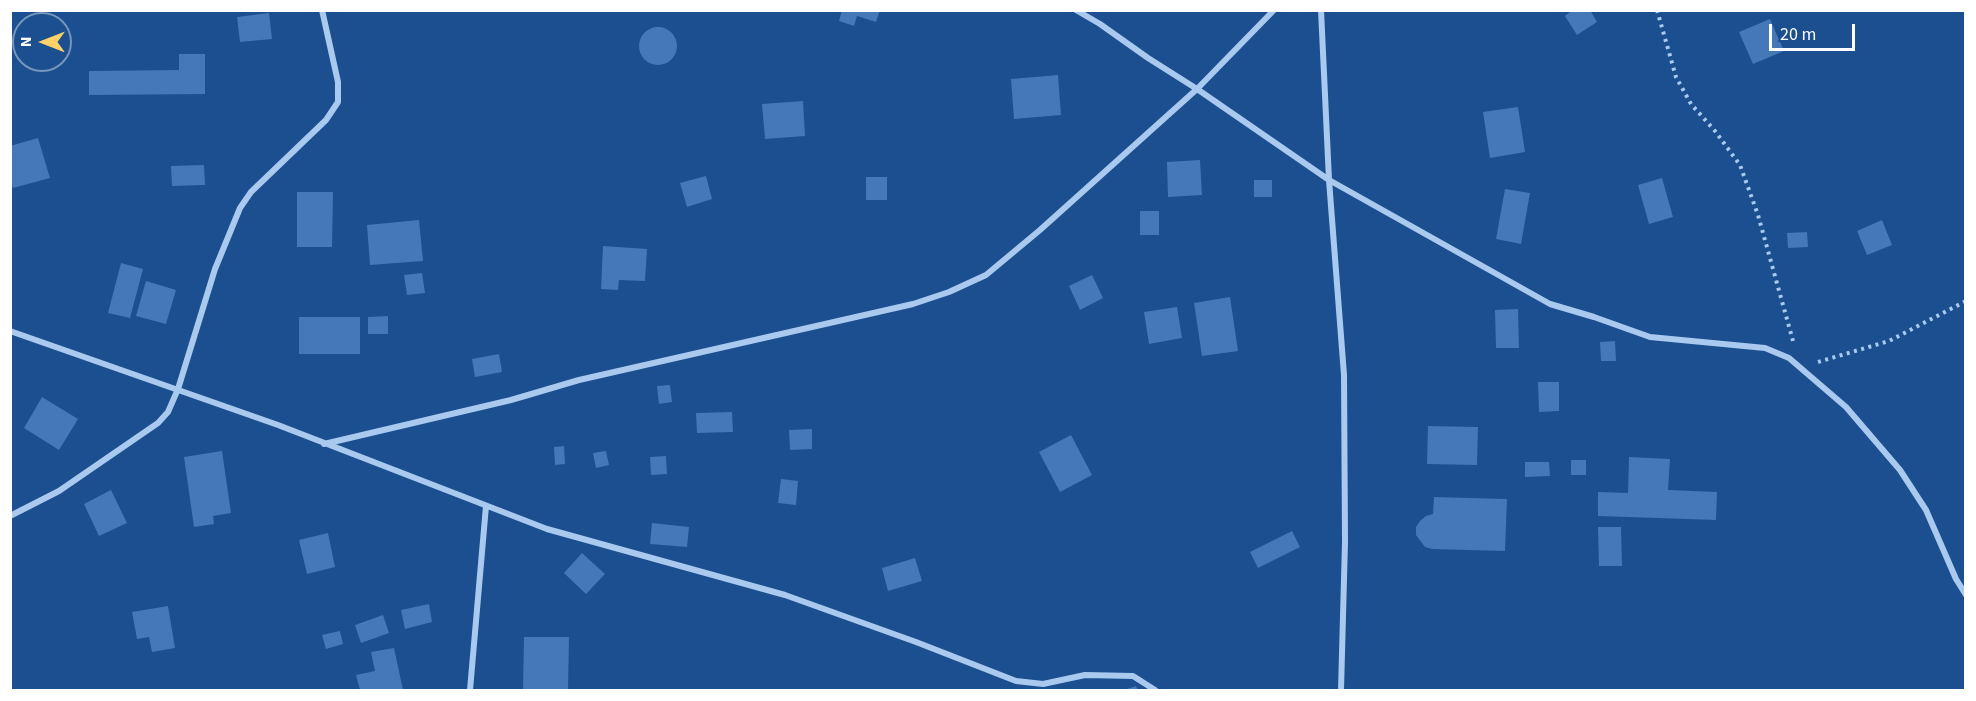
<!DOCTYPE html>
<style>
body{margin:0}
#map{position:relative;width:1976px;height:701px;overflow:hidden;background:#1b4f8f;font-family:"Source Sans 3",sans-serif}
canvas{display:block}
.frame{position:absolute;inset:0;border:12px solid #fff;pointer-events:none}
.north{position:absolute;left:12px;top:12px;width:60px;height:60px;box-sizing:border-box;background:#1b4f8f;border:2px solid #7695bc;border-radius:50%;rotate:270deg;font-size:16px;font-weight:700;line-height:24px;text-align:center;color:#fff}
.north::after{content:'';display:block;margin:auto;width:21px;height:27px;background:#ffd166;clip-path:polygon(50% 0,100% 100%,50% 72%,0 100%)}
.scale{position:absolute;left:1769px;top:24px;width:86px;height:27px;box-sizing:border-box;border:3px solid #fff;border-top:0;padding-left:8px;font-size:18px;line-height:21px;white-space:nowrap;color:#fff;-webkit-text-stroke:4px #1b4f8f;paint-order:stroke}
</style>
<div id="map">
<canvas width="1976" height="701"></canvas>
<div class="frame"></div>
<div class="north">N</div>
<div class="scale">20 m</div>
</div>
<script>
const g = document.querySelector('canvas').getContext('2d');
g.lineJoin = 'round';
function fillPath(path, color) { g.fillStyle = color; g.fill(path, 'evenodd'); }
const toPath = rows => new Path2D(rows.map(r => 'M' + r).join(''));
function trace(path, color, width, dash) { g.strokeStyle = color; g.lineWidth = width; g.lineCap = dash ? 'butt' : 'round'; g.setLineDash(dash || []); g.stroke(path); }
const building = toPath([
 [842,10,880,10,876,22,857,16,854,26,839,21],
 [1572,10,1590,10,1597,22,1577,35,1565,16],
 [269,13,272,39,240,42,237,17],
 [1770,19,1784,51,1753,64,1739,32],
 '639 46a19 19 0 1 1 38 0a19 19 0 1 1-38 0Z',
 [179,54,205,54,205,94,89,95,89,71,179,70],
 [1058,75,1061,115,1014,119,1011,79],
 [803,101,805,136,765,139,762,104],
 [1518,107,1525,152,1490,158,1483,112],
 [38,138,50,178,13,188,10,180,10,146],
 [1200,160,1202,195,1168,197,1167,162],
 [204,165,205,185,172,186,171,166],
 [706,176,712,199,687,207,680,183],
 [866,177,887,177,887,200,866,200],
 [1662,178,1673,217,1649,224,1638,185],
 [1254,180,1272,180,1272,197,1254,197],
 [1505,189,1530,193,1521,244,1496,239],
 [297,192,333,192,332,247,297,247],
 [1140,211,1159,211,1159,235,1140,235],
 [419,220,423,261,370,265,367,225],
 [1882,220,1892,245,1867,255,1857,231],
 [1807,232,1808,247,1788,248,1787,233],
 [603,246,647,249,645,281,619,280,618,290,601,289],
 [121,263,143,269,130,318,108,313],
 [422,273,425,293,407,295,404,275],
 [1092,275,1103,298,1080,310,1069,286],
 [146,281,176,290,166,324,136,316],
 [1230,297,1238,351,1202,356,1194,303],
 [1177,307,1182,338,1149,344,1144,312],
 [1518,309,1519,348,1496,348,1495,310],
 [388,316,388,334,368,334,368,317],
 [299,317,360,317,360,354,299,354],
 [1615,341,1616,361,1601,361,1600,342],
 [499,354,502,372,475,377,472,359],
 [1538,382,1559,382,1559,411,1539,412],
 [670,385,672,402,659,404,657,386],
 [42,397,78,419,59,450,24,428],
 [732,412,733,432,697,433,696,413],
 [1428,426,1478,427,1477,465,1427,464],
 [812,429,812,449,790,450,789,430],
 [1071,435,1092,475,1060,492,1039,452],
 [564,446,565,464,555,465,554,447],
 [222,451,231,513,213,516,214,524,194,527,184,457],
 [606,451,609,465,596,468,593,453],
 [666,456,667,474,651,475,650,457],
 [1629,457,1670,459,1668,490,1717,492,1716,520,1598,516,1598,492,1628,493],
 [1571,460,1586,460,1586,475,1571,475],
 [1525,462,1549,462,1550,476,1525,477],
 [781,479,798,481,796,505,778,503],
 [111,490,127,523,99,536,84,504],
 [1434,497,1507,499,1505,551,1432,549,1425,547,1416,535,1416,527,1420,521,1426,516,1433,514],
 [652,523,689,527,687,547,650,544],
 [1598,527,1621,527,1622,566,1599,566],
 [1292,531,1300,547,1258,568,1250,552],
 [328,533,335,567,307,574,299,540],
 [582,553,605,574,586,594,564,573],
 [915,558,922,581,888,591,882,568],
 [429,604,432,622,405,629,401,610],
 [168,606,175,648,152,652,149,637,137,639,132,612],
 [383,615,389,633,361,643,355,625],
 [340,631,343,644,326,649,322,635],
 [524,637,569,637,568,690,523,690],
 [394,648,403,690,360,690,356,675,375,671,371,652],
 [1136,686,1138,690,1124,690]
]);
const path = toPath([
 [1657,10,1676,77,1691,104,1715,131,1740,165,1758,215,1793,341],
 [1818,362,1889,341,1966,301]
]);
const minor = toPath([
 [1076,10,1100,24,1148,58,1197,89,1329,180,1550,304,1594,317,1650,337,1765,348,1789,358,1846,407,1900,470,1926,510,1956,579,1966,595],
 [1321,10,1329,180,1344,375,1345,542,1341,690],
 [10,331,278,425,547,529,785,595,916,642,1016,681,1043,684,1085,675,1133,676,1155,690],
 [324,444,511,400,579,380,913,304,949,292,986,275,1040,230,1197,89,1274,10],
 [10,516,59,491,158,423,168,412,178,389,215,269,240,208,251,192,326,120,338,102,338,82,322,10],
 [470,690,486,506]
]);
fillPath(building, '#4478b7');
trace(path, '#a9c9ee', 4, [3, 4.5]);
trace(minor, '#a9c9ee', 6);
</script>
